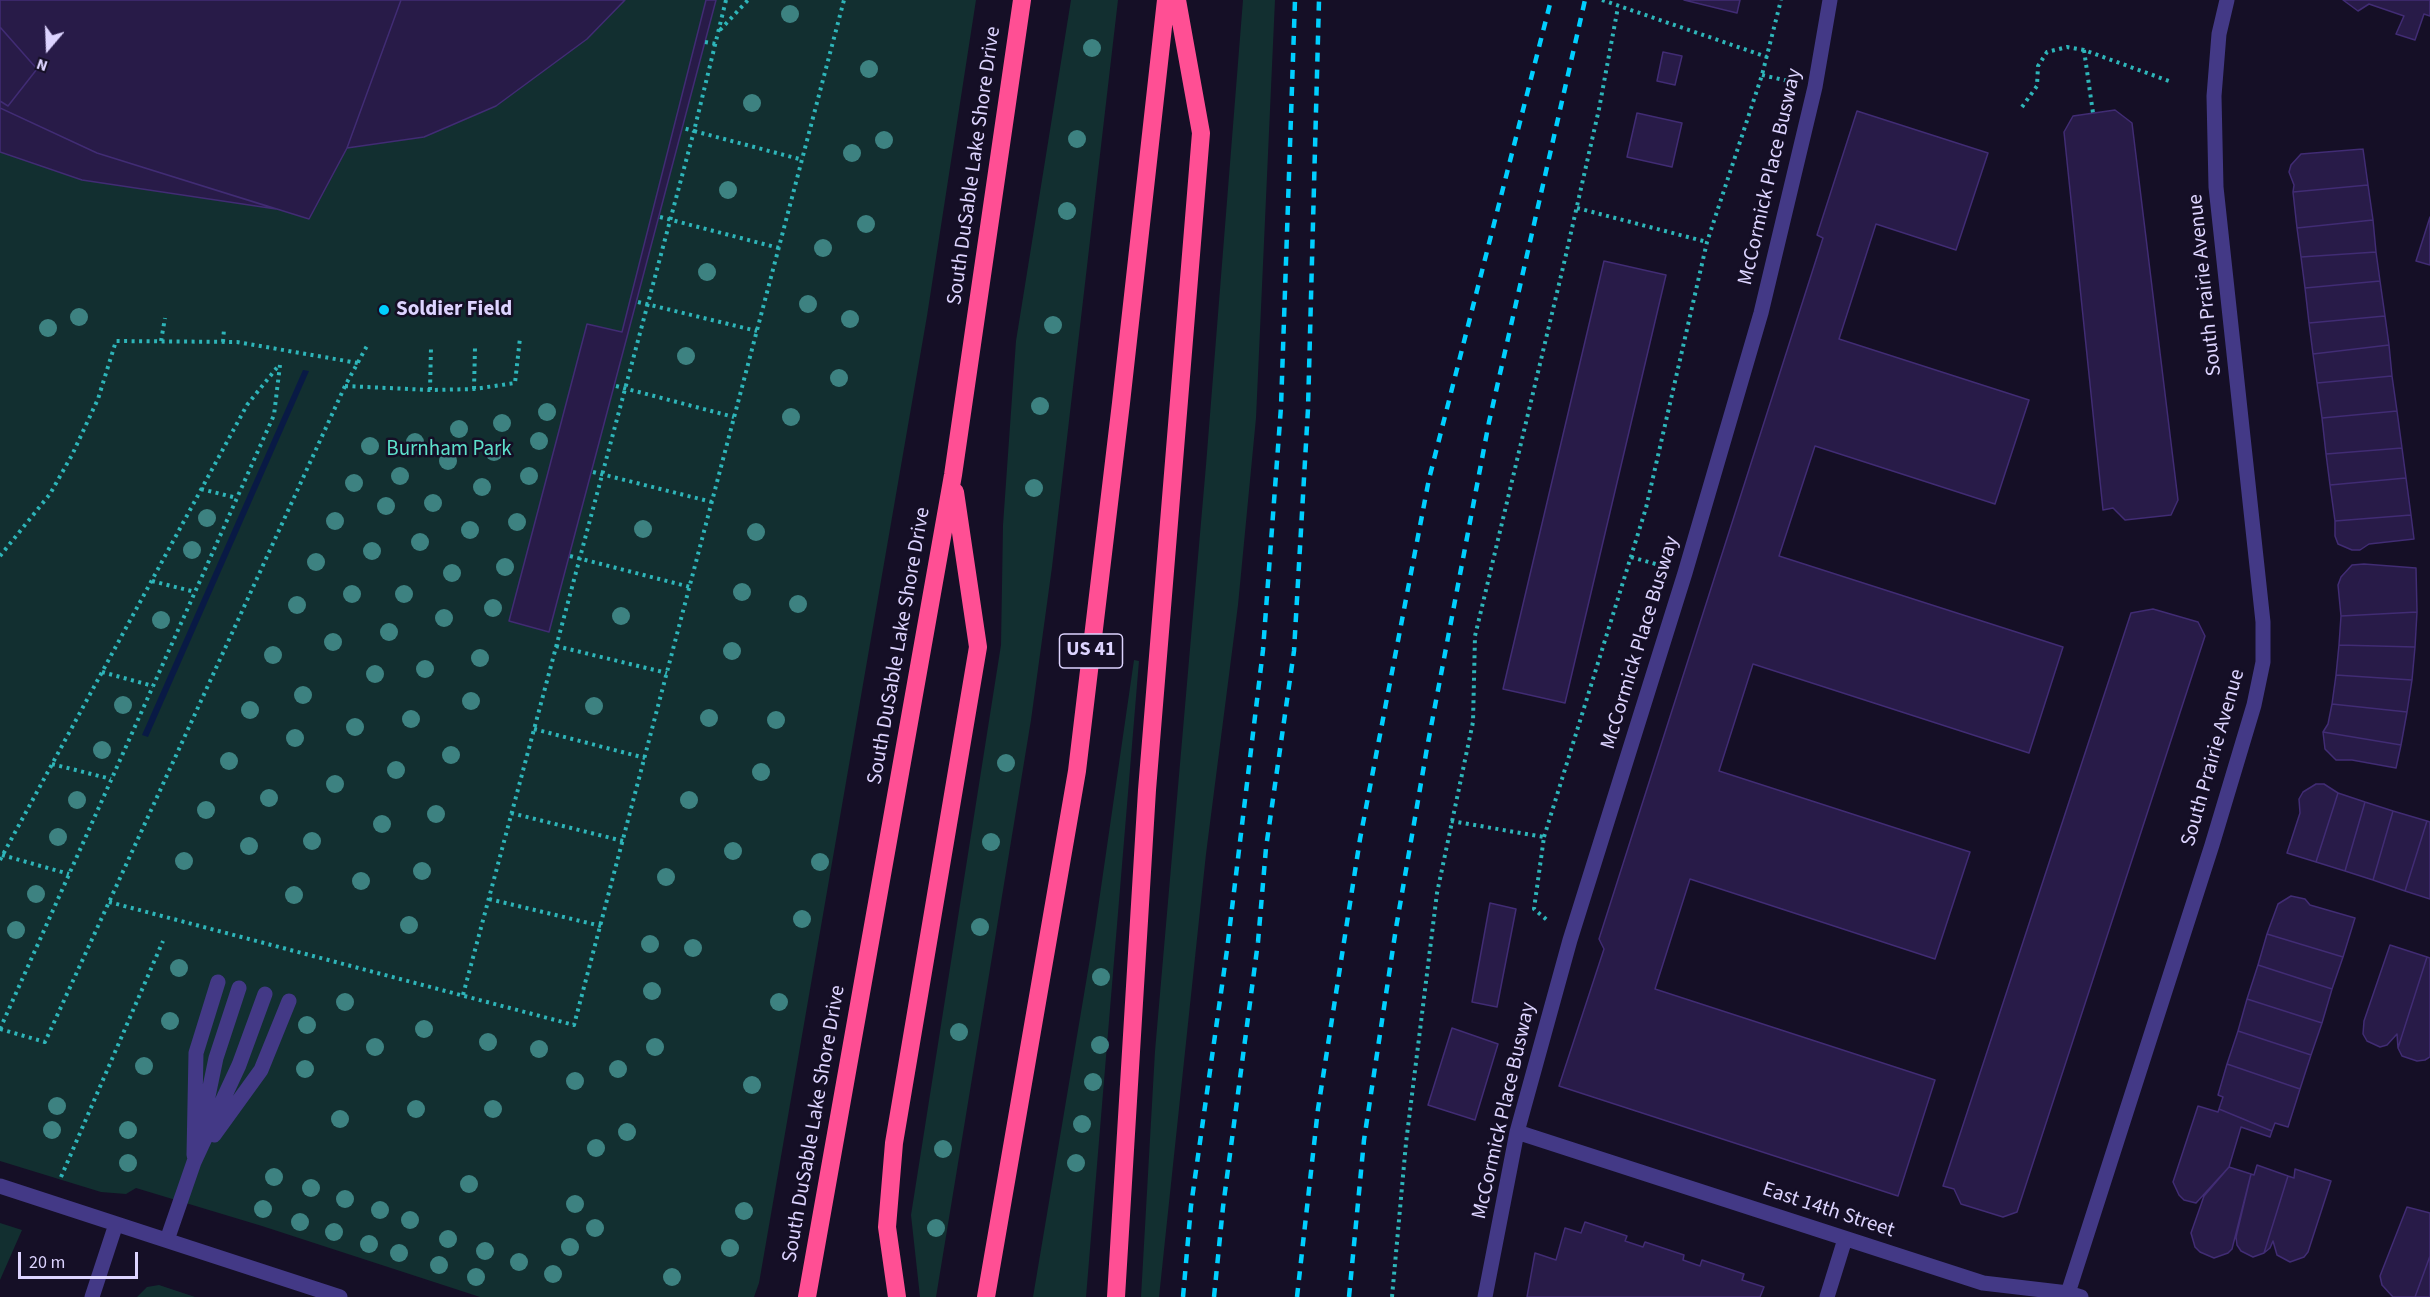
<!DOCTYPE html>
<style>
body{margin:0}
#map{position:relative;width:2430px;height:1297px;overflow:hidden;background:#150f26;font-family:"Source Sans 3",sans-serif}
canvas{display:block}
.north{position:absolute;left:18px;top:18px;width:60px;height:60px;-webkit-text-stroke:4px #150f26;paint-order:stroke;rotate:199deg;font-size:16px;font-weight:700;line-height:24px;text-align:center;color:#ddd4ff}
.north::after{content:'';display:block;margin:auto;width:21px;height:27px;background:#ddd4ff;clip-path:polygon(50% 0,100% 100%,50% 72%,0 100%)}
.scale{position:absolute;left:18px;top:1252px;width:120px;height:27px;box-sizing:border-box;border:3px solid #ddd4ff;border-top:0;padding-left:8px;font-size:18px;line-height:21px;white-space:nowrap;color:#ddd4ff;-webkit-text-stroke:4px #150f26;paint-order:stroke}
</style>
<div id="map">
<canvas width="2430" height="1297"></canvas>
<div class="north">N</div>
<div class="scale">20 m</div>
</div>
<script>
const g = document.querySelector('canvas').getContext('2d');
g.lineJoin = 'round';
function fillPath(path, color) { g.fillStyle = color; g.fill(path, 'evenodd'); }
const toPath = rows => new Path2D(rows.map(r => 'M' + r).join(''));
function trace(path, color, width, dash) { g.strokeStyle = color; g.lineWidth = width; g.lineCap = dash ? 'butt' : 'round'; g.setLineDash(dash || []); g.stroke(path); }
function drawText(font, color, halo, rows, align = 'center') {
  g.font = font + ' "Source Sans 3",sans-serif'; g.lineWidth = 5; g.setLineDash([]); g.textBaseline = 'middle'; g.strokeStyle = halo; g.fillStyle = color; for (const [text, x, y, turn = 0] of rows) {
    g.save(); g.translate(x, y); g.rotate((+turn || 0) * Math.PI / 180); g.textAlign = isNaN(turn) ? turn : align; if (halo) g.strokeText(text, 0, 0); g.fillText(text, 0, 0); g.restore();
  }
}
const green = toPath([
 [0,0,976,0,927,316,759,1283,754,1297,480,1297,262,1226,136,1188,126,1194,101,1192,0,1161],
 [1071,0,1118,0,1052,567,1031,720,936,1297,920,1297,911,1215,1001,645,1003,525,1016,341],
 [1243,0,1275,0,1256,418,1238,605,1206,854,1159,1297,1141,1297,1155,1051,1206,465],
 [1134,660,1139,661,1086,1297,1033,1297,1095,929],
 [0,1223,22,1230,0,1280],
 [159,1285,195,1297,137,1297,147,1287]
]);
const water = toPath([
 [303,370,309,371,148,737,142,735]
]);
const building = toPath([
 [0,0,401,0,347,148,309,219,97,153,0,108,0,101,8,106,37,69,0,27,0,0],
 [401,0,625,0,587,39,496,106,424,137,347,148,401,0],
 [706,0,716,0,549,632,509,621,587,324,622,332,706,0],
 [1684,0,1740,0,1737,13,1684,0],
 [2343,0,2430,0,2430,16,2424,14,2415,40,2396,34,2404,16,2369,4,2358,11,2343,0],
 [0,27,37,69,8,106,0,101,0,27],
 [1663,52,1682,56,1675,85,1657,81,1663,52],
 [0,108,97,153,276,209,82,180,0,152,0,108],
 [2115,110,2132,123,2178,500,2171,515,2125,520,2113,508,2103,510,2064,132,2073,116,2115,110],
 [1857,111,1988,153,1956,250,1876,224,1839,339,2029,400,1995,504,1815,446,1779,556,2063,647,2029,753,1753,664,1719,771,1970,852,1935,959,1690,879,1655,989,1935,1080,1898,1196,1559,1086,1604,949,1599,939,1823,238,1817,235,1857,111],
 [1637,113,1682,123,1672,167,1627,157,1637,113],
 [2363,149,2368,185,2293,192,2294,185,2289,172,2291,165,2301,154,2363,149],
 [2368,185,2373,220,2297,228,2293,192,2368,185],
 [2430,217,2430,265,2416,261,2430,217],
 [2373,220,2376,252,2301,257,2297,228,2373,220],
 [2376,252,2380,281,2305,288,2301,257,2376,252],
 [1604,261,1666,275,1565,703,1503,689,1604,261],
 [2380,281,2385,316,2309,323,2305,288,2380,281],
 [2385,316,2389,345,2313,354,2309,323,2385,316],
 [2389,345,2392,376,2317,383,2313,354,2389,345],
 [2392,376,2397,411,2322,418,2317,383,2392,376],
 [2397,411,2402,448,2326,454,2322,418,2397,411],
 [2402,448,2406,478,2330,485,2326,454,2402,448],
 [2406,478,2411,515,2335,521,2330,485,2406,478],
 [2411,515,2414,539,2369,544,2360,550,2352,550,2338,544,2335,536,2335,521,2411,515],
 [2364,564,2416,568,2417,612,2341,616,2338,585,2341,577,2352,565,2364,564],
 [2153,609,2198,622,2205,636,2017,1212,2003,1217,1961,1204,1954,1189,1943,1186,2131,613,2153,609],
 [2417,612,2415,647,2339,645,2341,616,2417,612],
 [2339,645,2415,647,2412,680,2336,675,2339,645],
 [2336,675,2412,680,2407,712,2332,704,2336,675],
 [2332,704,2407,712,2401,745,2323,732,2328,724,2332,704],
 [2323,732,2401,745,2396,768,2352,760,2336,760,2325,749,2323,732],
 [2316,784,2324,784,2338,793,2316,862,2287,853,2300,813,2299,799,2303,792,2316,784],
 [2338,793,2365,802,2345,871,2316,862,2338,793],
 [2365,802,2393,811,2373,880,2345,871,2365,802],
 [2393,811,2427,821,2405,891,2373,880,2393,811],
 [2427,821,2430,822,2430,899,2405,891,2427,821],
 [2291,896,2305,899,2310,905,2355,918,2343,957,2267,934,2278,904,2291,896],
 [1490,903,1516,909,1497,1007,1472,1002,1490,903],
 [2267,934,2343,957,2332,989,2258,965,2267,934],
 [2390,945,2427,957,2398,1048,2397,1034,2387,1045,2380,1047,2367,1041,2363,1034,2364,1021,2390,945],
 [2427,957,2430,958,2430,1057,2425,1060,2417,1061,2402,1056,2398,1048,2427,957],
 [2258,965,2332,989,2322,1023,2247,999,2258,965],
 [2247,999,2322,1023,2311,1055,2238,1031,2247,999],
 [1452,1028,1498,1044,1475,1120,1428,1105,1452,1028],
 [2238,1031,2311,1055,2300,1089,2227,1064,2238,1031],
 [2227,1064,2300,1089,2288,1127,2275,1123,2272,1131,2219,1109,2223,1097,2218,1095,2227,1064],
 [2198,1106,2218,1112,2219,1109,2272,1131,2270,1137,2241,1127,2229,1167,2196,1203,2184,1200,2179,1195,2173,1182,2198,1106],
 [2257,1165,2288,1176,2264,1253,2253,1257,2241,1251,2237,1245,2236,1237,2251,1174,2254,1175,2257,1165],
 [2229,1167,2251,1174,2232,1249,2228,1253,2214,1258,2200,1252,2195,1247,2191,1233,2204,1196,2229,1167],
 [2295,1169,2331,1181,2308,1252,2304,1257,2290,1262,2277,1255,2273,1241,2270,1248,2264,1253,2288,1176,2294,1178,2295,1169],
 [2407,1207,2430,1213,2430,1256,2415,1297,2393,1297,2382,1285,2380,1276,2407,1207],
 [1585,1222,1627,1236,1625,1241,1643,1247,1645,1242,1684,1255,1683,1260,1700,1266,1702,1260,1744,1274,1742,1280,1764,1287,1760,1297,1527,1297,1535,1253,1556,1260,1565,1228,1581,1233,1585,1222],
 [2430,1256,2430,1297,2415,1297,2430,1256]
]);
const path = toPath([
 [726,0,694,131,803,160],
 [1602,0,1767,57],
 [720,30,748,0],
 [705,42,716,44],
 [2084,50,2093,113],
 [1762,75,1788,81],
 [2022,107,2037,86,2038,66,2047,52,2067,47,2084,50,2169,81],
 [1577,208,1707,242],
 [660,217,779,248],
 [638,302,757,331],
 [161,341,165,318],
 [223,342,224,329],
 [345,386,430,390,474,389,515,383,520,338],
 [616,386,734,417],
 [474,389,475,348],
 [430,390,431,348],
 [593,472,712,502],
 [201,489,237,498],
 [0,556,50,494,72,455,98,399,116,341,237,342,358,363],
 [570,556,690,587],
 [1631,557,1659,565],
 [152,581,195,592],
 [556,646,667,673],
 [102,672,153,686],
 [534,729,645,758],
 [52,764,111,779],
 [511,813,623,841],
 [1451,821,1544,837,1534,909,1547,920],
 [1544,837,1646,508,1707,242,1762,75,1781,0],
 [2,855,69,874],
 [0,860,247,405,279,365],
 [489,899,601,926],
 [109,902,574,1025,844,0],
 [463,995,694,131,683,128],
 [0,1029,45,1042,345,386,368,344],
 [0,1029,274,415,280,365],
 [61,1177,163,941],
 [1392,1297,1406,1143,1437,893,1473,722,1475,636,1565,259,1599,109,1618,7]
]);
const minor = toPath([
 [201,1130,216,1058,239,988],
 [1517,1132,1983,1283,2068,1293,2081,1297],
 [214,1135,261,1070,289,1001],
 [194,1155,196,1053,218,982],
 [0,1186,340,1297],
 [167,1240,194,1162,239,1065,265,994],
 [2068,1293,2212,845,2254,705,2263,662,2263,622,2255,548,2216,187,2214,96,2219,34,2227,0],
 [92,1297,116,1224],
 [1485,1297,1517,1132,1570,940,1685,573,1761,313,1815,87,1830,0],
 [1827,1297,1845,1239]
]);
const highway = toPath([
 [807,1297,953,475,1022,0],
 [897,1297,887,1227,894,1143,978,647,955,492],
 [986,1297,1077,771,1121,403,1166,0],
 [1116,1297,1147,790,1201,133,1177,0]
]);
const rail = toPath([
 [1183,1297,1191,1206,1227,950,1263,650,1281,407,1295,0],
 [1214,1297,1223,1207,1258,942,1266,848,1294,651,1308,409,1319,0],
 [1297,1297,1318,1109,1360,839,1429,479,1551,0],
 [1349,1297,1364,1140,1396,928,1427,748,1489,422,1585,0]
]);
const trees = [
 [790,14],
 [1092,48],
 [869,69],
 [752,103],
 [1077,139],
 [884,140],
 [852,153],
 [728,190],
 [1067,211],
 [866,224],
 [823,248],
 [707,272],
 [808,304],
 [79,317],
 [850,319],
 [1053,325],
 [48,328],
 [686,356],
 [839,378],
 [1040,406],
 [547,412],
 [791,417],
 [502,423],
 [459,429],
 [539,441],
 [415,442],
 [370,446],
 [494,452],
 [448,461],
 [400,476],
 [529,476],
 [354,483],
 [482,487],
 [1034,488],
 [433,503],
 [386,506],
 [207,518],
 [335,521],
 [517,522],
 [643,529],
 [470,530],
 [756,532],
 [420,542],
 [192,550],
 [372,551],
 [316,562],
 [505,567],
 [452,573],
 [742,592],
 [352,594],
 [404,594],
 [798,604],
 [297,605],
 [493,608],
 [621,616],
 [444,618],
 [161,620],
 [389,632],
 [333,642],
 [732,651],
 [273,655],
 [480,658],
 [425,669],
 [375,674],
 [303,695],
 [471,701],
 [123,705],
 [594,706],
 [250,710],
 [709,718],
 [411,719],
 [776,720],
 [355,727],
 [295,738],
 [102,750],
 [451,755],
 [229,761],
 [1006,763],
 [396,770],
 [761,772],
 [335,784],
 [269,798],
 [77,800],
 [689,800],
 [206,810],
 [436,814],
 [382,824],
 [58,837],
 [312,841],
 [991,842],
 [249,846],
 [733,851],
 [184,861],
 [820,862],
 [422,871],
 [666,877],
 [361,881],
 [36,894],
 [294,895],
 [802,919],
 [409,925],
 [980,927],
 [16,930],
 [650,944],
 [693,948],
 [179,968],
 [1101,977],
 [652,991],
 [345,1002],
 [779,1002],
 [170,1021],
 [307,1025],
 [424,1029],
 [959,1032],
 [488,1042],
 [1100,1045],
 [375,1047],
 [655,1047],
 [539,1049],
 [144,1066],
 [305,1069],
 [618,1069],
 [575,1081],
 [1093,1082],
 [752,1085],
 [57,1106],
 [416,1109],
 [493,1109],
 [340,1119],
 [1082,1124],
 [52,1130],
 [128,1130],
 [627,1132],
 [596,1148],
 [943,1149],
 [128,1163],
 [1076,1163],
 [274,1177],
 [469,1184],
 [311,1188],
 [345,1199],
 [575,1204],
 [263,1209],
 [380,1210],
 [744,1211],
 [410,1220],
 [300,1222],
 [595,1228],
 [936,1228],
 [334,1232],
 [448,1239],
 [369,1244],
 [570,1247],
 [730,1248],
 [485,1251],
 [399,1253],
 [519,1262],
 [439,1265],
 [553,1274],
 [476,1277],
 [672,1277]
];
const markers = [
 [384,310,6,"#00cfff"]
];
const shields = [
 [1091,651,63]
];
const shieldNames = [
 ["US 41",1091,651]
];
const streetNames = [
 ["South DuSable Lake Shore Drive",975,166,-82],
 ["McCormick Place Busway",1771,177,-77],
 ["South Prairie Avenue",2206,285,-96],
 ["McCormick Place Busway",1641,643,-73],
 ["South DuSable Lake Shore Drive",900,646,-80],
 ["South Prairie Avenue",2214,758,-74],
 ["McCormick Place Busway",1505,1111,-77],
 ["South DuSable Lake Shore Drive",815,1124,-80],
 ["East 14th Street",1828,1211,18]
];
const poiNames = [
 ["Soldier Field",396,310]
];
const parkNames = [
 ["Burnham Park",449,450]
];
fillPath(green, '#122f30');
fillPath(water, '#091a45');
fillPath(building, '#281b48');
trace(building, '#412c74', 1.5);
trace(path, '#2eb5b9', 4, [3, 4.5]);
trace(minor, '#433986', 15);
trace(highway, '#ff4f94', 18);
trace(rail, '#00cfff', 4.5, [9, 8]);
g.fillStyle = '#3d8281';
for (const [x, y] of trees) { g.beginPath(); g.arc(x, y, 9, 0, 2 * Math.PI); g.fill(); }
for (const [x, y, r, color] of markers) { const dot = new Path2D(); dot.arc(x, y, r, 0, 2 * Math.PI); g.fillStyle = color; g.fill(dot); trace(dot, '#150f26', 2); }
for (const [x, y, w] of shields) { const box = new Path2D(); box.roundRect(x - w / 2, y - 17, w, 34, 4.5); g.fillStyle = '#150f26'; g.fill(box); trace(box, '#ddd4ff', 1.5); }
drawText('bold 20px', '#ddd4ff', null, shieldNames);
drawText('21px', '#ddd4ff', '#150f26', streetNames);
drawText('bold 21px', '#ddd4ff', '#150f26', poiNames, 'left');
drawText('21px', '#5ee1cc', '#150f26', parkNames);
</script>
